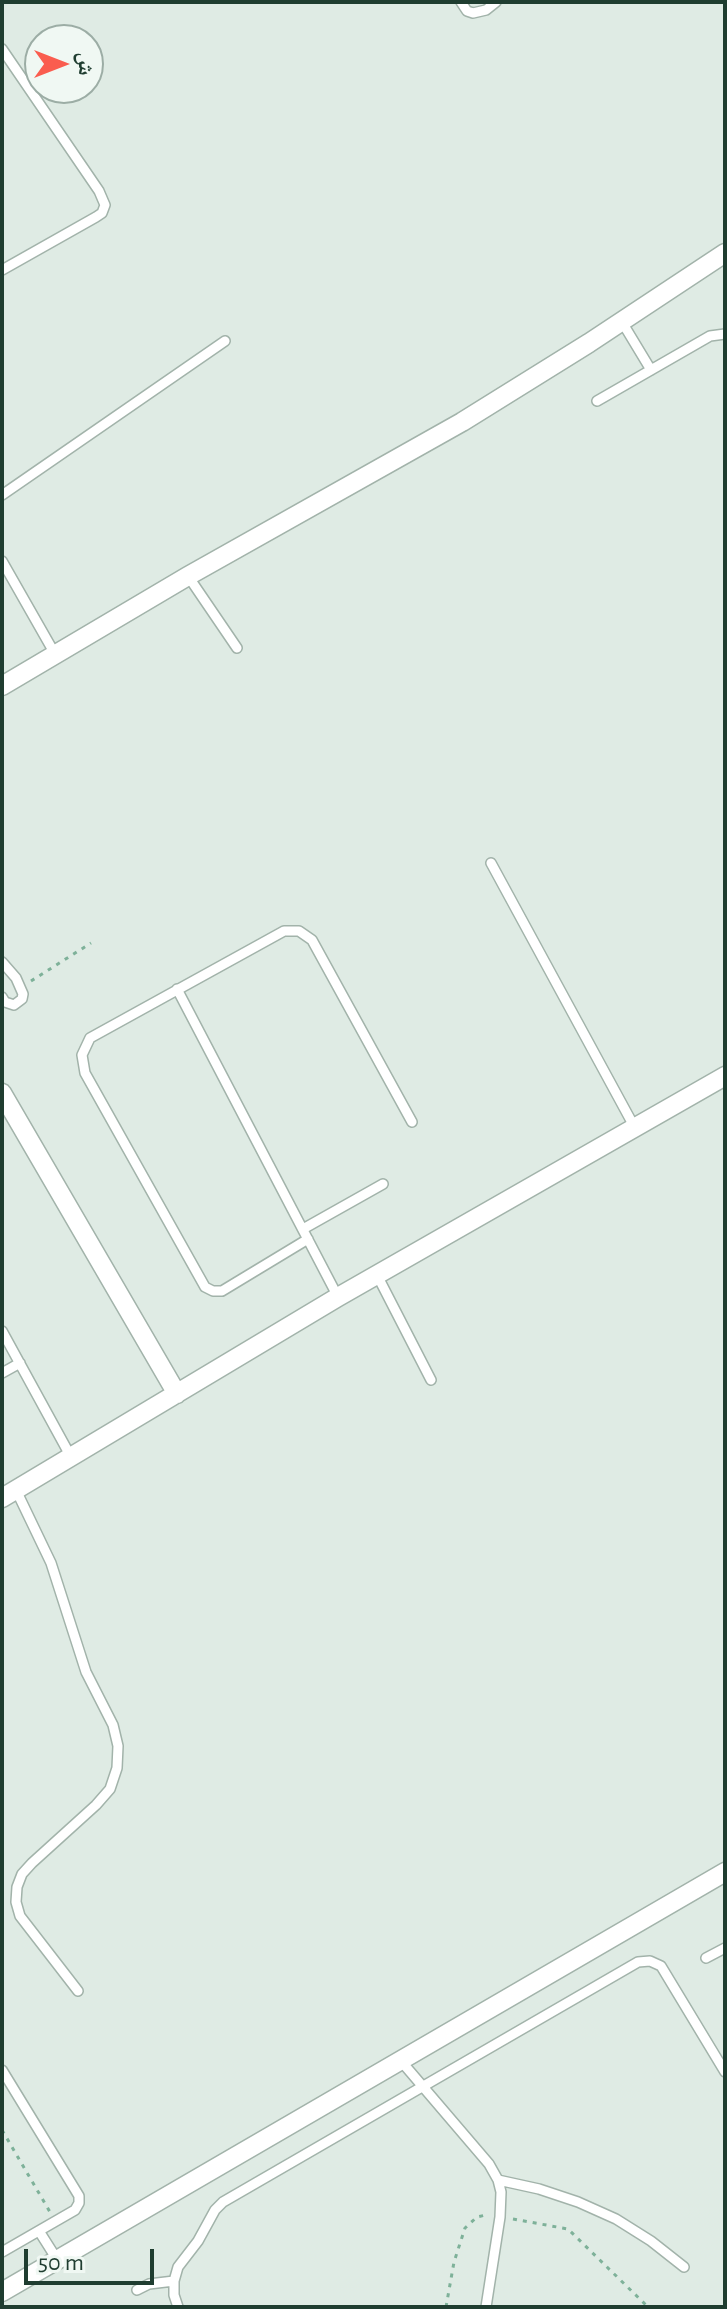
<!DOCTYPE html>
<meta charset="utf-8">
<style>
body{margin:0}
#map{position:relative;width:727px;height:2309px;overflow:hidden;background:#dfebe4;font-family:"Alegreya Sans","Noto Naskh Arabic",sans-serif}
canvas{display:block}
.frame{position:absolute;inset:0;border:4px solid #1f3d30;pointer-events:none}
.north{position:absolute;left:24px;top:24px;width:80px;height:80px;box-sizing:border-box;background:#f0f8f3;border:2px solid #9cada5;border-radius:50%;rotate:90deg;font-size:22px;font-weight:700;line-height:32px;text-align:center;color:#1f3d30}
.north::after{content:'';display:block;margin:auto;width:28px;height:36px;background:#fa5d4f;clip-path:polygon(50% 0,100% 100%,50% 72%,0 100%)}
.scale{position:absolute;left:24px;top:2249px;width:130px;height:36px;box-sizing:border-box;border:4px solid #1f3d30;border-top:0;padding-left:10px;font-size:24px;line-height:28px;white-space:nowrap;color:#1f3d30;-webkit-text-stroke:6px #f0f8f3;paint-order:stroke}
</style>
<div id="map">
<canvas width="727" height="2309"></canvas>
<div class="frame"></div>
<div class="north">ش</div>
<div class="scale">50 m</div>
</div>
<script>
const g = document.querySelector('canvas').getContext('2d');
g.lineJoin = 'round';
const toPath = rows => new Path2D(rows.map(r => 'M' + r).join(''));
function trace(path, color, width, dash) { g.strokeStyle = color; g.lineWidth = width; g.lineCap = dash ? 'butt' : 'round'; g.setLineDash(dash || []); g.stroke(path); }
const path = toPath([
 [31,981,91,943],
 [2,2130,50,2212],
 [513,2219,568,2229,648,2307],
 [446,2307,454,2262,465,2228,477,2217,486,2215]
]);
const service = toPath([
 [461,2,467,11,473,13,486,10,496,2],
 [2,49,99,191,105,205,102,213,96,217,2,270],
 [622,322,651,370],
 [597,401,710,336,725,334],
 [2,495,225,341],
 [2,561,55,654],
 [188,576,237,648],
 [491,863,635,1128],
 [2,962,16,978,23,994,22,999,14,1005,5,1002,2,997],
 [177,989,338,1297],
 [303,1229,383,1184],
 [308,1239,222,1291,213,1291,205,1287,85,1073,82,1055,90,1038,284,931,299,931,312,940,412,1122],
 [377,1275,431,1380],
 [2,1331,71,1457],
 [2,1373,20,1363],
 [16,1490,51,1563,86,1672,113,1725,118,1746,117,1768,110,1789,96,1805,32,1863,22,1874,17,1887,16,1902,20,1916,78,1991],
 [706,1958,725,1948],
 [401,2061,489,2164,498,2180,501,2192,500,2217,486,2307],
 [2,2070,79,2196,79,2203,75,2210,2,2252],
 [498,2180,539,2189,578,2202,616,2219,651,2241,684,2267],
 [39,2231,58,2261],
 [137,2290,149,2284,174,2281],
 [178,2307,174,2295,174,2281,178,2267,198,2241,215,2210,223,2202,638,1962,650,1961,661,1966,725,2072]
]);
const minor = toPath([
 [2,686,188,576,462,422,589,343,725,253],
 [2,1093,177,1394],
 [2,1498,338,1297,725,1076],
 [2,2292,725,1872]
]);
trace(service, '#a2b3aa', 12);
trace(minor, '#a2b3aa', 21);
trace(path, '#7eb199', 3, [4, 6]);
trace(service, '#fff', 9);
trace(minor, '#fff', 18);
</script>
